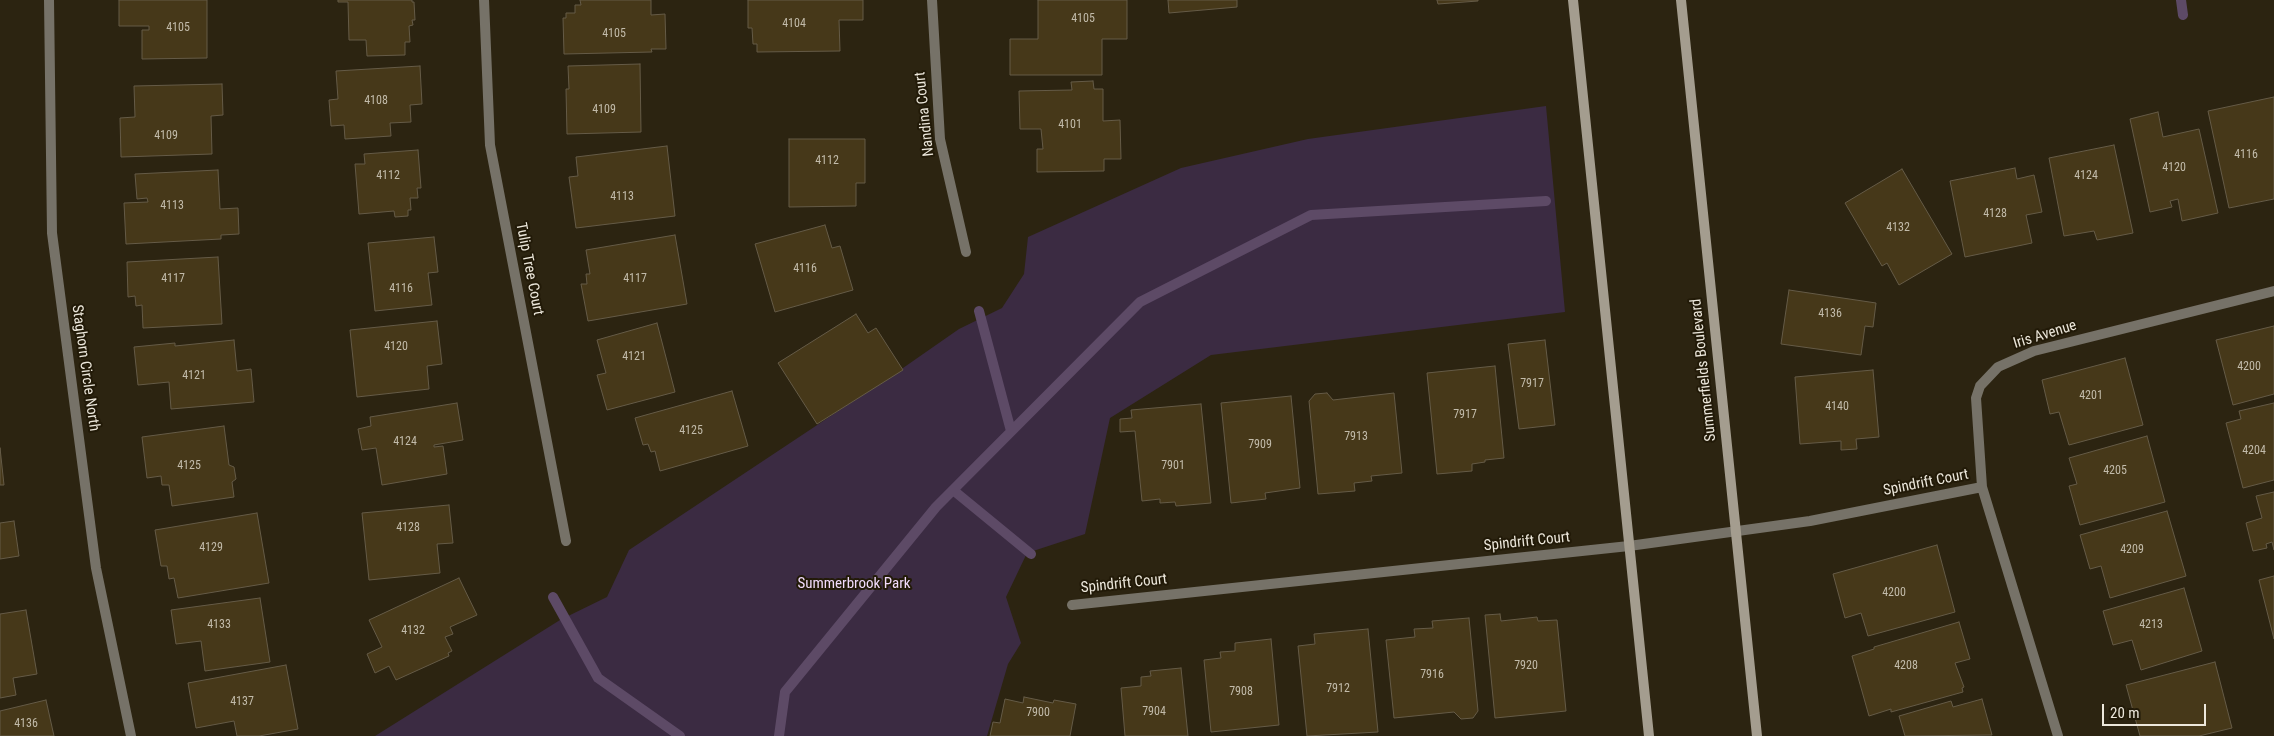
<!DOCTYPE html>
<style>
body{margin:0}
#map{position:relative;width:2274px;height:736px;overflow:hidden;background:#2c2411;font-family:"Roboto Condensed",sans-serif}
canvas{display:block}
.scale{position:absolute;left:2102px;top:704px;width:104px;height:22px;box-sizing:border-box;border:2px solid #ece7db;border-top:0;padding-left:6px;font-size:15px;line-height:18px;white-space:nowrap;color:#ece7db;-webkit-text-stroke:4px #221a08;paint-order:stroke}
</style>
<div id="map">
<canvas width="2274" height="736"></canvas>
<div class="scale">20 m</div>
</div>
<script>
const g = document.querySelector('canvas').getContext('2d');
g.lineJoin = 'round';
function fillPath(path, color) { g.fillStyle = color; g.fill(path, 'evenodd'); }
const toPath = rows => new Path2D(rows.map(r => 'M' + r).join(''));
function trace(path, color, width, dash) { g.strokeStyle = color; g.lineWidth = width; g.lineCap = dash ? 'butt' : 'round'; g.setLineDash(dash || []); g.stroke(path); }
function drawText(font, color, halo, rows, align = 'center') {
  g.font = font + ' "Roboto Condensed",sans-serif'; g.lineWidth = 4; g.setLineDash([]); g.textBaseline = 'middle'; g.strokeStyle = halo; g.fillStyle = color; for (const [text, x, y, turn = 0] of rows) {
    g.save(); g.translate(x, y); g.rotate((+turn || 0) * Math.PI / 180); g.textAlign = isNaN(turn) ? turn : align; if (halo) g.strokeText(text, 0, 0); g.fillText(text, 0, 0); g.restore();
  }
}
const green = toPath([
 [1546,106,1565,312,1211,355,1110,418,1085,534,1027,553,1006,597,1021,643,1008,664,987,736,375,736,560,620,607,597,629,550,903,368,959,329,1002,308,1024,274,1028,237,1181,168,1308,139]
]);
const stream = toPath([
 [2181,0,2183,15],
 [979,311,1011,431],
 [953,490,1031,554],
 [553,597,598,678,680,736],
 [779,736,785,692,936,507,1140,302,1311,215,1546,201]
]);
const building = toPath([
 [119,0,207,0,207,58,142,59,142,30,149,30,149,26,119,26,119,0],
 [338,0,412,0,412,2,414,2,415,20,412,20,413,25,409,26,410,42,405,42,405,55,367,56,366,40,349,40,348,2,338,2,338,0],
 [580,0,651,0,651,15,665,14,666,49,651,49,652,52,564,54,563,18,566,18,566,13,575,13,575,5,581,5,580,0],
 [748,0,863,0,863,20,839,20,840,51,757,52,757,44,753,44,752,28,748,28,748,0],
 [1038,0,1127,0,1127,39,1102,39,1102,75,1010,75,1010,39,1038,39,1038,0],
 [1168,0,1237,0,1237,7,1169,13,1168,0],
 [1437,0,1478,0,1478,1,1438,4,1437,0],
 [640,64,641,132,567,134,566,89,569,89,568,66,640,64],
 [420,66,422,104,410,105,411,122,390,123,391,136,345,139,344,125,331,126,329,100,338,99,336,71,420,66],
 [1093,81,1094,89,1103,89,1103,121,1120,120,1121,159,1104,159,1104,171,1037,172,1037,149,1043,149,1041,129,1020,129,1019,91,1072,90,1071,82,1093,81],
 [222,84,223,115,211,116,212,154,121,157,120,118,135,117,134,86,222,84],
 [2274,97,2274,199,2229,208,2208,111,2274,97],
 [2158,112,2163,137,2199,129,2218,213,2182,221,2178,199,2170,201,2172,207,2150,212,2130,119,2158,112],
 [789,139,865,139,865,183,856,183,856,206,789,207,789,139],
 [2114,145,2133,233,2097,240,2094,231,2064,236,2049,158,2114,145],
 [667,146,675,216,576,228,569,177,578,176,576,157,667,146],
 [418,150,421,188,417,188,418,198,410,198,411,210,408,210,408,216,395,217,394,211,359,214,355,164,365,164,364,154,418,150],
 [2015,168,2017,179,2034,175,2042,212,2026,215,2032,243,1965,257,1950,181,2015,168],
 [1902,169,1952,254,1899,285,1887,263,1882,266,1845,203,1902,169],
 [218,170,220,209,238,208,239,234,221,235,221,239,126,244,124,203,148,202,147,198,137,199,135,174,218,170],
 [825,225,832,248,840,246,853,290,775,312,755,244,825,225],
 [675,235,687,304,588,321,581,284,587,284,586,274,590,274,586,250,675,235],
 [434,237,438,272,428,273,432,305,375,311,368,243,434,237],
 [218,257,222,324,143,328,142,305,136,306,135,296,128,297,127,262,218,257],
 [1789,290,1876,303,1873,327,1865,326,1861,355,1781,344,1789,290],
 [856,314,868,333,876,328,903,370,817,424,778,363,856,314],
 [437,321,442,364,427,366,429,389,357,397,350,330,437,321],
 [657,323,675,392,607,410,597,375,606,373,597,340,657,323],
 [2274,326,2274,394,2233,405,2216,340,2274,326],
 [234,340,237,371,251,369,254,402,171,409,169,382,138,385,134,347,175,343,175,346,234,340],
 [1545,340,1555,425,1519,429,1508,344,1545,340],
 [2125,358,2143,425,2069,445,2059,412,2050,414,2042,380,2125,358],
 [1495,366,1504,458,1485,460,1485,462,1472,464,1472,471,1437,474,1427,373,1495,366],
 [1873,370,1879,437,1856,439,1857,449,1841,450,1841,441,1800,444,1795,377,1873,370],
 [732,391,748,446,660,471,655,451,651,452,648,444,643,445,635,418,732,391],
 [1327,393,1333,400,1394,393,1402,473,1371,476,1372,481,1354,483,1355,491,1318,494,1309,401,1315,394,1327,393],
 [1291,396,1300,488,1265,493,1266,499,1231,503,1221,403,1291,396],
 [457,403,463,440,434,445,434,447,443,446,447,474,382,485,376,448,362,450,358,429,371,426,370,417,457,403],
 [2274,403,2274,480,2243,488,2226,423,2241,419,2239,411,2274,403],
 [1201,404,1211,503,1176,506,1175,502,1160,503,1160,499,1142,501,1135,431,1120,432,1120,419,1132,418,1131,410,1201,404],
 [224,426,229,465,234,467,236,479,232,482,234,497,172,506,169,485,162,485,161,476,147,478,142,437,224,426],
 [2147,436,2165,502,2080,525,2069,486,2077,484,2069,458,2147,436],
 [0,448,4,485,0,485,0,448],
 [2274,492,2274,550,2272,542,2266,544,2267,548,2253,551,2246,523,2262,518,2256,496,2274,492],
 [449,505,453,543,437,544,440,573,369,580,362,513,449,505],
 [2167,511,2186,576,2110,598,2101,566,2090,569,2080,535,2167,511],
 [257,513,269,583,178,598,174,578,169,579,167,566,161,566,155,530,257,513],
 [14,521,19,556,0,559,0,523,14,521],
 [1937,545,1955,612,1868,636,1861,613,1845,618,1833,574,1937,545],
 [2274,576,2274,639,2259,580,2274,576],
 [459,578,477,615,450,627,453,634,445,637,452,651,448,653,449,656,396,680,389,666,375,673,367,654,382,647,369,620,459,578],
 [2184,588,2202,651,2141,670,2132,640,2113,645,2103,611,2184,588],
 [260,598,270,662,205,671,201,641,176,644,171,610,260,598],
 [26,610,37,674,13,678,16,695,0,698,0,614,26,610],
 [1500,614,1501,621,1537,617,1538,621,1557,620,1566,711,1495,718,1485,615,1500,614],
 [1469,618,1478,711,1473,718,1461,719,1454,712,1394,718,1386,640,1415,637,1414,629,1433,628,1432,621,1469,618],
 [1959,622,1970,659,1955,663,1964,687,1962,688,1963,692,1891,712,1891,709,1869,716,1852,656,1874,649,1874,647,1959,622],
 [1368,629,1378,732,1307,736,1298,646,1315,644,1314,634,1368,629],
 [1271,639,1279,725,1211,732,1204,660,1221,658,1220,652,1235,651,1235,643,1271,639],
 [2215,662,2232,728,2199,736,2140,736,2126,685,2215,662],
 [286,665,298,729,259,736,237,736,234,721,196,728,188,683,286,665],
 [1181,668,1188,736,1125,736,1121,688,1141,686,1141,677,1151,676,1150,671,1181,668],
 [1024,697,1053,703,1054,700,1076,704,1070,736,990,736,993,722,1000,723,1005,699,1023,703,1024,697],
 [1982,699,1992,735,1905,736,1899,716,1951,701,1953,707,1982,699],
 [46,700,54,736,0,736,0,711,46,700]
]);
const street = toPath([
 [49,0,52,233,96,568,131,736],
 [484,0,490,145,566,541],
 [932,0,940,139,966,252],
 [1072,605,1629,546,1810,521,1982,487],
 [2058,736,1982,487,1976,398,1980,386,1998,367,2034,351,2274,291]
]);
const secondary = toPath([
 [1573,0,1649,736],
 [1681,0,1757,736]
]);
const numberNames = [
 ["4105",1083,19],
 ["4104",794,24],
 ["4105",178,28],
 ["4105",614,34],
 ["4108",376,101],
 ["4109",604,110],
 ["4101",1070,125],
 ["4109",166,136],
 ["4116",2246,155],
 ["4112",827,161],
 ["4120",2174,168],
 ["4112",388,176],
 ["4124",2086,176],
 ["4113",622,197],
 ["4113",172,206],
 ["4128",1995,214],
 ["4132",1898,228],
 ["4116",805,269],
 ["4117",173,279],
 ["4117",635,279],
 ["4116",401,289],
 ["4136",1830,314],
 ["4120",396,347],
 ["4121",634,357],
 ["4200",2249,367],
 ["4121",194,376],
 ["7917",1532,384],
 ["4201",2091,396],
 ["4140",1837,407],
 ["7917",1465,415],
 ["4125",691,431],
 ["7913",1356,437],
 ["4124",405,442],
 ["7909",1260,445],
 ["4204",2254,451],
 ["4125",189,466],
 ["7901",1173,466],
 ["4205",2115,471],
 ["4128",408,528],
 ["4129",211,548],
 ["4209",2132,550],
 ["4200",1894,593],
 ["4133",219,625],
 ["4213",2151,625],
 ["4132",413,631],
 ["7920",1526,666],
 ["4208",1906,666],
 ["7916",1432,675],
 ["7912",1338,689],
 ["7908",1241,692],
 ["4137",242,702],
 ["7904",1154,712],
 ["7900",1038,713],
 ["4136",26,724]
];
const streetNames = [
 ["Nandina Court",925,114,-96],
 ["Tulip Tree Court",529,269,79],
 ["Iris Avenue",2045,335,-17],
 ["Staghorn Circle North",85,368,82],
 ["Summerfields Boulevard",1704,370,-96],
 ["Spindrift Court",1926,483,-11],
 ["Spindrift Court",1527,542,-6],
 ["Spindrift Court",1124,584,-6]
];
const parkNames = [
 ["Summerbrook Park",854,584]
];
fillPath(green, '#3b2b42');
trace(stream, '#5d4a66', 10);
fillPath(building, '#463819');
trace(building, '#655b47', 1);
trace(street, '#767268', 10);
trace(secondary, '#a49d8f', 10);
drawText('12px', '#c2bbaa', null, numberNames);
drawText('15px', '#ece7db', '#221a08', streetNames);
drawText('15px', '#f1dbfb', '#221a08', parkNames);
</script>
